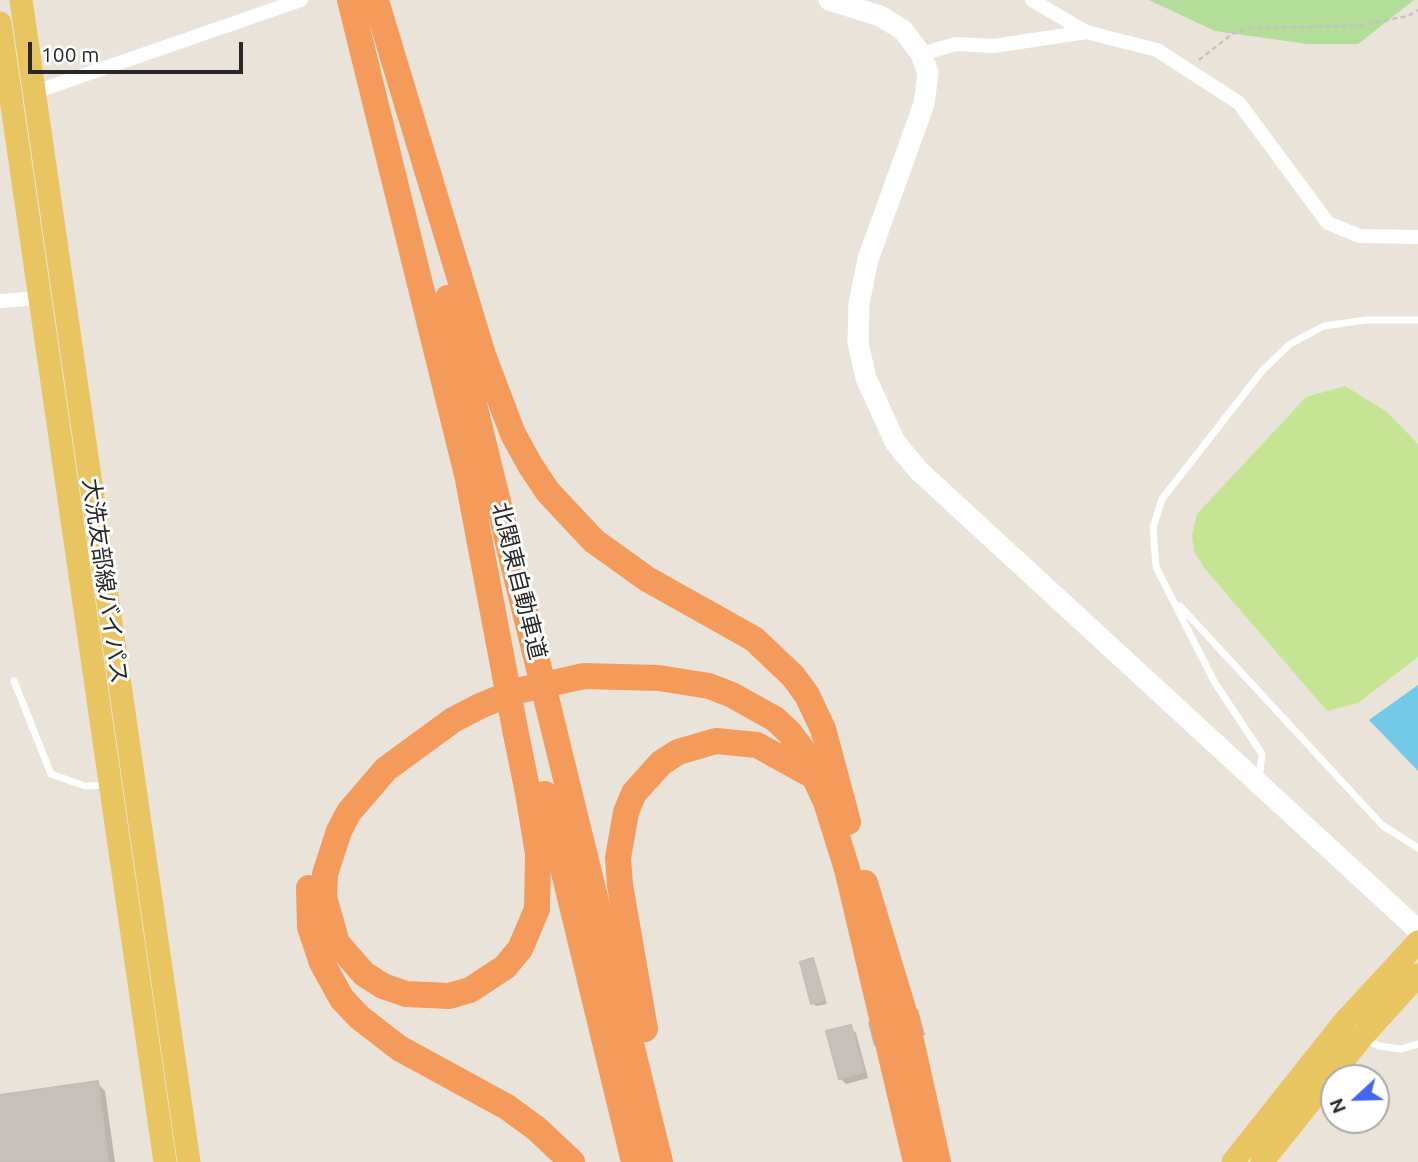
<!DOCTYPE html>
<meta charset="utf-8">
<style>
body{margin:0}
#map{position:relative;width:1418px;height:1162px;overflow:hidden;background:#eae3da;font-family:Ubuntu,sans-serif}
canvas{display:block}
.north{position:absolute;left:1320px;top:1064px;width:70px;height:70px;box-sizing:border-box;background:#fff;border:2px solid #a9a9a9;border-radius:50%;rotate:248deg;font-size:19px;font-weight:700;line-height:28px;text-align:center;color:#282828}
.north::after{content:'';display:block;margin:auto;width:24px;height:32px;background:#4266ef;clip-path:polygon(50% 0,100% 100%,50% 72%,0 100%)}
.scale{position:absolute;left:28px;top:42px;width:215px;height:32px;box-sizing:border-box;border:4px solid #282828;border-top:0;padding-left:9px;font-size:21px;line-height:24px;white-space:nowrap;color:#282828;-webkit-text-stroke:5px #fff;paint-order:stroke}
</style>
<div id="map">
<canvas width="1418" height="1162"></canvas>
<div class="north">N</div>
<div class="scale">100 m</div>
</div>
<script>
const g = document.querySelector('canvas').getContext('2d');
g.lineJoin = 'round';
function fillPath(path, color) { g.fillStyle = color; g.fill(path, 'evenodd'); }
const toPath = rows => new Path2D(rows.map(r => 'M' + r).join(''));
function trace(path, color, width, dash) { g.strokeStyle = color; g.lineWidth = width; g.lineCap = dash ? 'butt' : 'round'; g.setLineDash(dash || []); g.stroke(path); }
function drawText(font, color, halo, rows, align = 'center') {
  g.font = font + ' Ubuntu,"Noto Sans JP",sans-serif'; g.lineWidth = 6; g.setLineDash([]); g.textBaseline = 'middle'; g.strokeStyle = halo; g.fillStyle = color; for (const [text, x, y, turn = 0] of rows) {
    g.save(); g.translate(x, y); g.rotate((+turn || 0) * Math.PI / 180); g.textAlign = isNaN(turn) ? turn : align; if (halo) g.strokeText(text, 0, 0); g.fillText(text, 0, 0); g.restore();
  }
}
const green = toPath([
 [1149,0,1414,0,1358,44,1308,44,1215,31]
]);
const pitch = toPath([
 [1345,386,1387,412,1418,444,1418,657,1358,703,1327,711,1205,569,1194,552,1192,535,1197,514,1306,397]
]);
const water = toPath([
 [1418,685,1418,771,1369,720]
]);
const shadow = toPath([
 [813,960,827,1004,816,1006,813,1003],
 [918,1009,925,1035,874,1046,868,1022],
 [850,1027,856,1033,868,1078,846,1084,840,1078],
 [97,1083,105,1091,115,1162,0,1162,0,1097]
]);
const building = toPath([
 [813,958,825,1000,811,1004,800,962,813,958],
 [851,1025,864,1072,839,1079,826,1031,851,1025],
 [98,1081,108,1162,0,1162,0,1095,98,1081]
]);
const path = toPath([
 [1199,60,1232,34,1248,28,1356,26,1408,16,1418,10]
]);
const lane = toPath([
 [1180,606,1382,825,1418,848],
 [14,681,51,774,85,786,107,785],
 [1259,779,1262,754,1215,683,1156,567,1153,528,1162,499,1262,371,1290,344,1324,326,1366,320,1418,320],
 [1365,1039,1379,1046,1401,1049,1418,1044]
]);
const street = toPath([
 [1032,0,1086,32],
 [921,54,956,44,994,46,1086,32,1157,50,1239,103,1328,223,1360,236,1418,237],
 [35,92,301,0],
 [0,301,40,298]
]);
const secondary = toPath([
 [829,0,880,16,903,30,921,54,928,73,924,104,868,259,859,303,858,343,866,378,895,442,918,470,1418,930]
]);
const primary = toPath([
 [21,0,189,1162],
 [0,23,165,1162],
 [1233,1162,1345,1021,1418,942],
 [1262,1162,1362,1037,1418,975]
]);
const highway = toPath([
 [350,0,471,491],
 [376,1,483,355,513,434,530,465,548,492,594,541,647,579,754,639,793,676,807,695,823,729,848,822],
 [448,298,660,1162],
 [467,474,515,729,528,793,538,854,537,909,520,949,505,967,470,990,449,996,406,994,383,986,364,974,337,943,324,897,325,874,339,831,349,812,386,769,453,720,480,706,497,699,517,691,584,676,659,678,709,686,732,695,775,719,789,732,801,748,826,802,847,869,916,1162],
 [545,794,634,1162],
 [865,883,907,1022,938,1162],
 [309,888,310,927,322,963,342,999,359,1017,399,1048,507,1107,537,1129,572,1162],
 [645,1029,620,885,618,858,626,812,634,793,661,763,678,752,716,741,757,745,813,776]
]);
const streetNames = [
 ["大洗友部線バイパス",105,581,82],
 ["北関東自動車道",519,581,76]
];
fillPath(green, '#b2de99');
fillPath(pitch, '#c5e595');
fillPath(water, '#72cae7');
fillPath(shadow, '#0003');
fillPath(building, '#c5c0ba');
trace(building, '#c5beb4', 2);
trace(path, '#c3c3c3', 2.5, [5, 3.5]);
trace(lane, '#fff', 7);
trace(street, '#fff', 14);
trace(secondary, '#fff', 21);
trace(primary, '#e8c561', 23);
trace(highway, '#f49a5b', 26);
drawText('23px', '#282828', '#fff', streetNames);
</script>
